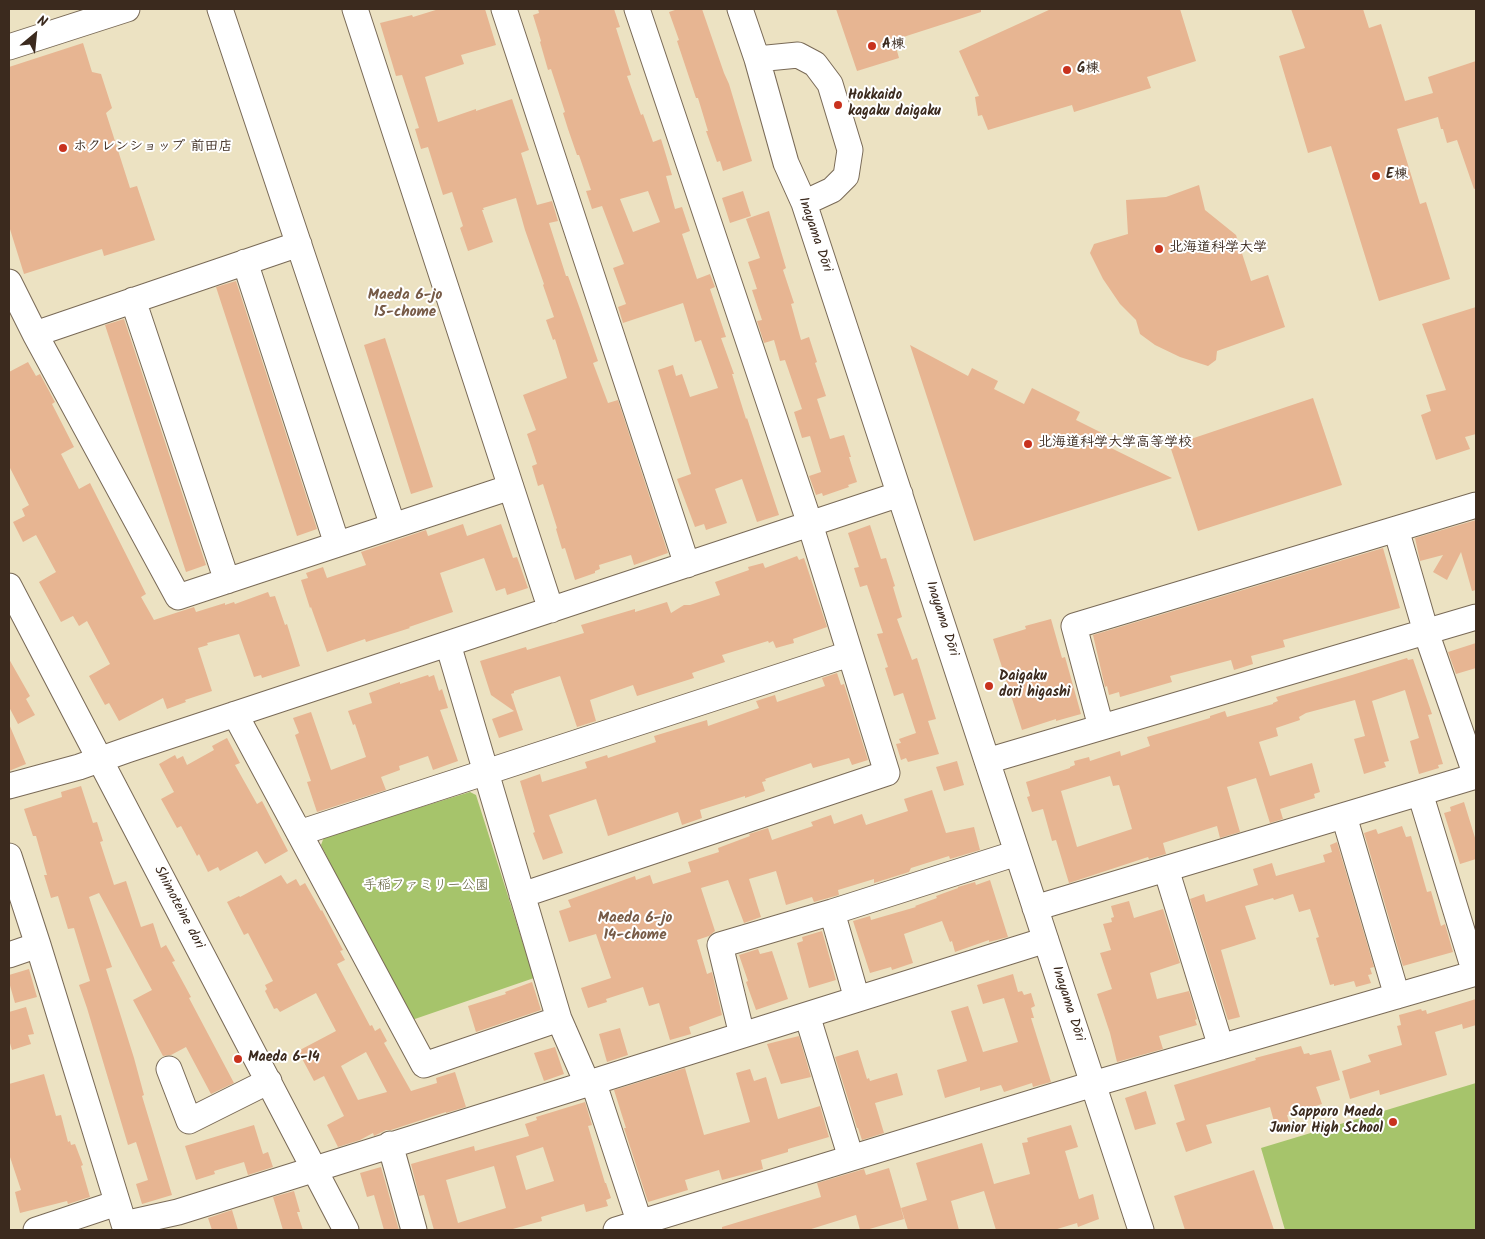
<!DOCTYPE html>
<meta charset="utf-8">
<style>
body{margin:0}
#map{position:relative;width:1485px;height:1239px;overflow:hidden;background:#ece2c2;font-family:Kalam,sans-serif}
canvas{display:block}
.frame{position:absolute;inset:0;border:10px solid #3b2a1e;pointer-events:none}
.north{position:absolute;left:10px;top:10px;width:50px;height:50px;-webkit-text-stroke:4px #fff;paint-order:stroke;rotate:28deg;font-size:14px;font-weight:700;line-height:20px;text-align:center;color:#3b2a1e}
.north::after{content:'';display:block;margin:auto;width:18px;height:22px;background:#3b2a1e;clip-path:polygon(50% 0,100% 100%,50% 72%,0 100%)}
</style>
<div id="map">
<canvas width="1485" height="1239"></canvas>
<div class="frame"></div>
<div class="north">N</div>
</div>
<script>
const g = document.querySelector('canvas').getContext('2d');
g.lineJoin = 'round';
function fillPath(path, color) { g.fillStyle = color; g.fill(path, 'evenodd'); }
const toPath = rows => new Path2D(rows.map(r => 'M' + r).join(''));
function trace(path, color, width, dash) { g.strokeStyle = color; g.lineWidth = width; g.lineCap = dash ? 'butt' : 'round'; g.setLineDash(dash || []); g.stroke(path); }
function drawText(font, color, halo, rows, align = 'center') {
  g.font = font + ' Kalam,"Klee One",sans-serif'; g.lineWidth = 4; g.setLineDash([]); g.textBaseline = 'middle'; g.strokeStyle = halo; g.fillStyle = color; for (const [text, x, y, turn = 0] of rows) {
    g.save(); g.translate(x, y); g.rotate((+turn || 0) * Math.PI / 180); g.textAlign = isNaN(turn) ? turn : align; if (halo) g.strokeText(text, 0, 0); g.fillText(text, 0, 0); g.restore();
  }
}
const green = toPath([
 [470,792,476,795,534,978,409,1021,321,845,324,837],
 [1476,1083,1476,1230,1285,1230,1261,1148]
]);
const building = toPath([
 [439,9,485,9,496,45,461,55,464,64,425,77,438,122,476,109,476,111,512,99,529,150,521,153,537,205,552,201,558,221,549,223,566,276,568,276,580,309,598,361,593,363,608,403,618,400,668,553,634,565,631,555,599,565,600,569,595,571,595,573,575,580,565,548,562,549,556,529,557,528,543,484,538,486,532,466,537,464,527,434,536,430,523,395,567,378,555,339,553,340,546,320,554,317,543,285,544,284,525,230,516,198,483,208,484,210,482,210,493,242,468,251,460,228,463,226,452,192,443,195,428,147,421,149,415,129,419,128,402,75,396,76,380,23,412,15,413,17],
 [538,9,614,9,620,27,616,28,631,75,627,76,641,115,643,114,653,142,661,139,672,175,666,176,675,209,682,207,690,231,682,234,697,279,710,274,715,287,710,289,726,337,721,338,734,374,732,374,746,419,747,418,779,515,757,522,742,479,715,489,727,523,706,530,704,524,695,527,677,479,691,474,658,370,673,365,676,376,682,374,690,397,718,388,701,340,695,342,683,303,623,323,618,307,626,304,613,268,624,264,602,206,592,209,586,191,591,190,579,155,577,155,568,129,563,113,565,112,551,69,548,70,540,42,541,41,533,15,539,13],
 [648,191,660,222,633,232,620,199],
 [678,9,702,9,724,73,729,84,752,161,723,171,720,161,717,162,706,131,708,131,698,98,696,98,677,41,679,40,669,12],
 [836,9,981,9,981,12,894,40,899,58,857,71],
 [1051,9,1180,9,1196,61,1147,77,1151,88,1074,112,1072,105,988,130,982,115,978,116,975,97,979,96,959,51],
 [1291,9,1363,9,1369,28,1381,24,1405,101,1433,93,1428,77,1476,61,1476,188,1474,189,1457,140,1447,143,1443,129,1441,129,1438,117,1397,129,1420,204,1426,202,1450,279,1379,301,1331,146,1308,153,1279,56,1305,48],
 [83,43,92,72,101,74,112,108,106,113,130,188,137,186,155,240,104,256,102,249,24,274,9,226,9,67],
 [1199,185,1205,210,1236,235,1251,281,1268,275,1285,327,1217,351,1216,360,1208,366,1180,357,1155,345,1140,334,1136,320,1120,304,1103,279,1090,253,1094,244,1128,234,1126,200,1166,197],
 [743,191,751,216,730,223,722,198],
 [769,211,786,268,783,270,794,303,791,304,801,340,809,337,817,362,815,363,826,396,817,399,830,439,844,435,851,457,849,457,857,482,848,485,849,487,823,496,822,493,816,495,809,476,821,472,810,436,802,438,794,412,802,409,785,360,780,361,774,340,764,343,757,321,762,320,752,290,757,289,748,262,760,258,746,219],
 [236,281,317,529,297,536,216,287],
 [1476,307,1476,434,1465,437,1470,449,1436,460,1421,415,1431,411,1426,395,1446,390,1422,324],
 [124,319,206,565,186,572,105,325],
 [385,338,433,487,411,494,364,345],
 [910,345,968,376,972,368,998,381,994,389,1024,404,1032,388,1080,412,1076,420,1116,440,1111,448,1172,478,974,541],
 [28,362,36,376,40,374,55,402,52,404,74,447,61,454,79,489,90,483,146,594,141,597,154,620,194,607,196,612,225,603,225,605,234,602,235,604,268,592,270,597,275,596,285,625,287,624,300,666,262,678,261,675,254,677,239,634,207,643,208,645,198,648,212,691,185,700,186,702,167,709,163,698,119,721,109,703,105,705,89,676,110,664,87,621,79,626,73,616,61,622,39,582,56,572,36,535,23,542,13,522,25,516,22,509,29,505,9,466,9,372],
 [1313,398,1342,485,1198,531,1170,446],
 [1476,520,1476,590,1472,591,1461,552,1447,580,1433,572,1443,555,1420,561,1415,538],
 [463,524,467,536,501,524,513,558,517,557,528,588,507,595,505,588,496,591,484,558,440,573,453,612,409,627,410,628,366,642,365,639,327,652,311,607,310,608,301,580,308,578,306,573,323,567,327,578,366,565,361,552,426,530,428,536],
 [870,525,881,559,886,558,895,586,893,587,902,617,897,619,912,660,917,658,936,719,928,721,939,754,908,762,906,758,901,760,896,744,901,743,899,739,916,733,903,693,894,696,885,668,888,667,877,634,883,633,867,585,860,587,854,568,859,567,848,533],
 [1383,548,1400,608,1283,640,1285,647,1251,656,1253,664,1234,670,1231,660,1170,676,1172,682,1120,697,1119,692,1109,695,1107,686,1105,687,1093,635],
 [797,556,799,560,804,558,827,627,793,639,794,643,776,648,773,641,769,643,768,641,722,655,725,662,692,673,694,678,637,696,633,685,590,700,596,721,577,727,560,676,514,691,514,693,511,694,523,730,499,738,492,719,514,711,491,695,480,661,526,647,527,650,584,633,581,625,635,609,635,612,667,602,671,613,684,605,690,605,720,595,715,582,749,570,748,567,763,563,765,568],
 [1051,619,1062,658,1065,657,1069,671,1081,714,1056,721,1056,719,1022,730,993,639,1026,629,1025,626],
 [1476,643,1476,668,1456,674,1448,652],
 [1407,658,1408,660,1413,659,1432,714,1428,715,1443,764,1438,765,1439,768,1419,774,1410,741,1419,738,1405,690,1372,701,1389,761,1384,762,1386,767,1364,774,1354,739,1365,736,1355,700,1306,713,1299,717,1300,720,1276,728,1278,736,1259,742,1270,776,1312,763,1320,792,1314,794,1315,798,1280,809,1283,819,1270,823,1256,778,1227,787,1240,832,1220,838,1217,826,1163,843,1166,854,1149,859,1148,857,1069,883,1056,840,1052,841,1043,809,1032,812,1027,797,1030,796,1026,782,1070,768,1070,767,1075,765,1074,761,1089,757,1090,761,1120,751,1121,756,1150,746,1147,737,1210,718,1210,716,1225,711,1227,717,1273,704,1273,703,1278,701,1276,697,1352,675],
 [1110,776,1113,786,1119,785,1132,829,1077,847,1061,791],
 [9,659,30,696,26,699,35,715,18,724,9,707],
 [837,673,841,685,844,684,868,760,852,765,849,758,813,768,811,763,765,779,766,781,762,782,765,791,745,798,745,796,700,810,702,818,682,825,678,812,608,836,596,799,549,815,563,853,543,860,533,833,535,832,520,781,540,774,542,782,587,768,585,762,607,755,608,758,656,742,654,736,707,720,708,726,759,708,756,701,775,695,777,702,825,686,822,678],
 [428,675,429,677,434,675,439,691,442,689,448,708,440,710,458,761,433,770,428,756,399,766,400,770,381,777,386,790,317,812,307,782,311,781,295,735,299,733,293,718,311,712,331,770,366,757,355,724,353,725,348,711,372,703,369,693,400,682,400,684],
 [9,724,26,764,9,771],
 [227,738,240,763,235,765,257,804,262,801,288,851,265,864,257,851,220,871,218,867,208,872,199,854,197,856,181,826,177,828,161,799,174,792,159,764,175,755,177,759,183,756,187,765,214,750,212,746],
 [957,761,964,785,944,791,936,767],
 [81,786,93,823,97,822,103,841,100,842,114,885,126,881,141,927,153,923,161,948,166,945,175,961,172,962,191,997,189,998,234,1083,211,1094,186,1047,171,1055,163,1056,133,1000,152,990,99,893,89,897,112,967,106,969,134,1058,144,1095,142,1096,172,1195,142,1204,136,1184,148,1180,136,1142,128,1145,87,1008,79,985,90,981,74,928,68,929,58,896,51,898,44,875,47,875,36,836,33,836,24,809,62,797,61,792],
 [932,790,946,833,974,827,980,850,950,859,949,856,911,868,909,872,874,883,874,879,838,890,839,895,814,902,812,897,786,905,776,871,749,879,761,917,744,923,728,880,701,888,715,931,709,936,697,940,707,974,712,972,722,1015,689,1027,691,1034,670,1040,659,1003,649,1006,643,987,606,999,607,1002,588,1008,581,988,611,978,596,934,569,942,559,911,571,907,568,900,635,876,636,880,650,875,653,884,691,872,688,862,719,852,718,848,750,836,749,834,768,828,772,840,813,826,811,822,831,815,834,824,862,814,866,825,908,811,904,799],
 [1464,802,1476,841,1476,859,1460,864,1444,813,1451,811,1450,807],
 [1402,826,1406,837,1411,836,1427,892,1431,891,1441,926,1445,924,1453,952,1403,966,1364,833,1376,829,1378,834],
 [1337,842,1374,967,1370,968,1372,974,1368,975,1371,983,1356,987,1354,981,1334,986,1334,984,1330,985,1316,938,1319,937,1310,909,1299,912,1293,894,1274,900,1273,898,1245,906,1256,939,1221,950,1240,1017,1228,1020,1190,899,1204,894,1206,902,1258,885,1253,869,1272,863,1276,876,1325,862,1323,855,1332,852,1330,845],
 [281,875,287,884,296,879,300,886,305,883,321,911,322,910,343,950,340,951,345,960,337,964,370,1026,372,1025,375,1031,380,1028,387,1041,384,1043,411,1091,437,1083,436,1078,455,1072,466,1107,446,1113,446,1112,391,1130,386,1130,374,1136,373,1133,360,1140,338,1147,327,1125,344,1116,324,1076,314,1081,298,1051,336,1031,316,993,280,1012,277,1008,274,1009,265,991,267,989,265,985,273,981,248,933,244,935,227,902,239,896,240,897],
 [366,1052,387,1092,358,1100,341,1066],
 [990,880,1008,937,989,942,989,940,955,952,952,941,950,942,942,921,904,934,913,963,892,970,891,967,870,973,853,921,870,916,871,920,916,907,915,906,937,898,936,896,958,888,958,887,975,882,976,885],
 [1129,901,1134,918,1163,909,1180,963,1150,973,1157,999,1189,991,1197,1019,1195,1020,1197,1025,1159,1036,1163,1049,1117,1062,1110,1033,1097,994,1112,989,1100,953,1111,950,1103,924,1112,922,1111,918,1114,917,1111,906],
 [822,931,836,980,809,988,797,943,803,941,802,937],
 [758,949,760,954,772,951,788,999,756,1010,746,982,748,981,739,955],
 [29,969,37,997,15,1003,9,982,9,975],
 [1013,974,1018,992,1022,991,1024,995,1031,993,1035,1006,1031,1008,1034,1018,1031,1018,1051,1082,1033,1087,1032,1083,1004,1092,1001,1085,980,1091,980,1087,945,1098,937,1070,967,1061,951,1011,968,1006,983,1052,1018,1042,1004,998,983,1004,977,985],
 [532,982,541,1010,476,1032,468,1006,506,994,505,992],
 [1476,999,1476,1025,1463,1029,1462,1024,1435,1032,1447,1075,1380,1095,1379,1090,1350,1099,1342,1071,1371,1062,1368,1055,1402,1045,1397,1026,1401,1025,1399,1015,1421,1009,1422,1011,1426,1010,1427,1014],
 [26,1007,34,1034,28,1035,31,1044,12,1050,9,1040,9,1012],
 [620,1028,628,1055,607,1062,599,1034],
 [799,1036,811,1077,781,1084,767,1044],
 [1301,1046,1304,1054,1309,1053,1310,1055,1331,1050,1340,1080,1316,1087,1322,1104,1287,1115,1290,1125,1276,1129,1270,1107,1206,1125,1212,1143,1186,1152,1176,1123,1185,1120,1174,1085,1256,1060,1255,1058],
 [555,1047,564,1074,544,1081,534,1053],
 [858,1050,867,1079,869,1078,870,1081,897,1073,903,1095,875,1103,884,1133,862,1140,858,1128,857,1128,835,1057],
 [685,1068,704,1135,750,1122,736,1073,750,1069,754,1081,766,1077,778,1119,820,1106,829,1137,788,1149,788,1152,761,1160,763,1169,722,1180,719,1170,685,1180,688,1190,648,1202,624,1128,626,1128,614,1090],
 [44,1074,56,1116,61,1115,68,1142,70,1141,71,1145,75,1144,83,1165,81,1166,90,1197,68,1204,67,1201,20,1213,15,1192,21,1190,9,1154,9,1084],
 [1146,1091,1156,1124,1135,1130,1125,1098],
 [585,1102,592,1125,588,1126,605,1183,606,1183,611,1198,606,1200,608,1206,586,1212,584,1204,541,1217,542,1221,509,1230,434,1230,424,1195,419,1196,411,1164,474,1146,475,1151,529,1136,525,1124,537,1120,536,1117],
 [543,1147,554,1181,526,1190,516,1156],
 [494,1166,506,1208,458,1223,446,1180],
 [254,1125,263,1154,268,1152,273,1167,248,1175,244,1162,214,1171,215,1174,196,1180,185,1146],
 [1071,1125,1078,1147,1065,1151,1079,1199,1093,1194,1099,1219,1078,1227,1077,1223,1054,1230,996,1230,984,1191,951,1201,959,1230,908,1230,901,1208,927,1200,916,1163,982,1143,994,1184,1030,1174,1022,1143,1028,1142,1027,1138],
 [381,1167,399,1230,384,1230,374,1195,367,1197,360,1173],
 [889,1168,904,1219,866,1230,860,1230,856,1215,808,1230,722,1230,722,1227,821,1197,817,1183,864,1169,866,1175],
 [1254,1170,1274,1230,1185,1230,1174,1196],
 [294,1191,300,1212,297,1212,303,1230,283,1230,273,1197],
 [232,1210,238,1230,212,1230,208,1218]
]);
const minor = toPath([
 [220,9,393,526],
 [355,9,551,610],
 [504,9,687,565],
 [740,9,757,59,786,163,804,203,1141,1230],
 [9,47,127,9],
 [757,59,798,55,815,64,830,84,850,150,846,176,832,190,804,203],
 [245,262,337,544],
 [9,282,35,334,178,597,511,487],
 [133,300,227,581],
 [35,334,299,244],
 [1396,529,1426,632,1476,776],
 [9,586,346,1230],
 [448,644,559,1019,587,1083],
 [235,714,424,1065,559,1019],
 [1101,727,1074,626,1476,505],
 [987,761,1476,617],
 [9,786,79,767,127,750,900,494],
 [1420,793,1475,973],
 [1344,816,1397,996],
 [299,833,849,654],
 [9,856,38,945,124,1224,178,1212,1046,940],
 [1166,869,1221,1047],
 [522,895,887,773,810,524,637,9],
 [1035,908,1476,776],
 [832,912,857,999],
 [9,955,38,945],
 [807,1015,851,1158],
 [742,1035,720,945,832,912,1017,853],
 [169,1069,189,1121,269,1081],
 [593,1081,642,1230],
 [390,1144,414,1230],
 [36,1230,117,1203],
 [616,1230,1093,1084,1476,973]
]);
const markers = [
 [872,46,5,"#c8321e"],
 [1067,70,5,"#c8321e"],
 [838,105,5,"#c8321e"],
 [63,148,5,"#c8321e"],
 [1376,176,5,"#c8321e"],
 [1159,249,5,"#c8321e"],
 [1028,444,5,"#c8321e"],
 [989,686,5,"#c8321e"],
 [238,1059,5,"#c8321e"],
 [1393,1122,5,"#c8321e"]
];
const poiNames = [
 ["A棟",882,46],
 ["G棟",1077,70],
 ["Hokkaido",848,97],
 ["kagaku daigaku",848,113],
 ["ホクレンショップ 前田店",73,148],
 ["E棟",1386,176],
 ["北海道科学大学",1169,249],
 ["北海道科学大学高等学校",1038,444],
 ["Daigaku",999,678],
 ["dori higashi",999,694],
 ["Maeda 6-14",248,1059],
 ["Sapporo Maeda",1383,1114,"right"],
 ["Junior High School",1383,1130,"right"]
];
const streetNames = [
 ["Inayama Dōri",814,235,71],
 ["Inayama Dōri",941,619,72],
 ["Shimoteine dori",178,908,62],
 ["Inayama Dōri",1067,1004,72]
];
const parkNames = [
 ["手稲ファミリー公園",426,887]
];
const neighbourhoodNames = [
 ["Maeda 6-jo",405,296],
 ["15-chome",405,313],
 ["Maeda 6-jo",635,919],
 ["14-chome",635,936]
];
fillPath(green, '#a6c46b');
fillPath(building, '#e7b592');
trace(minor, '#796a57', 27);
trace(minor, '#fff', 25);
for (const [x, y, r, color] of markers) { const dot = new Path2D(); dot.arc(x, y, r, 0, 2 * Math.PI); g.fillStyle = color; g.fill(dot); trace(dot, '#fff', 2); }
drawText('bold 14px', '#3b2a1e', '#fff', poiNames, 'left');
drawText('14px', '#3b2a1e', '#fff', streetNames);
drawText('14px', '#606039', '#fff', parkNames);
drawText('bold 15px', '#775b47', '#fff', neighbourhoodNames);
</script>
